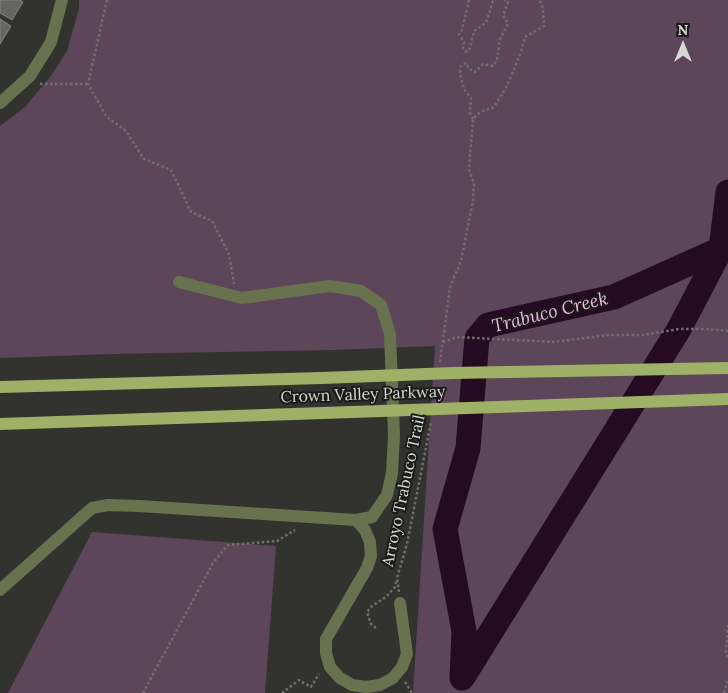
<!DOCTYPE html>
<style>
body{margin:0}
#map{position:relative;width:728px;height:693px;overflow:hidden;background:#32332f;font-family:Lora,serif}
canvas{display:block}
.north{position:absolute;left:658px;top:20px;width:50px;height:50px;-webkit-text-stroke:4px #1a1b19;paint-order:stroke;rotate:0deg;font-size:14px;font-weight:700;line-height:20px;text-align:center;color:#d7d8d5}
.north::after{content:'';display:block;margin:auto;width:18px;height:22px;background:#d7d8d5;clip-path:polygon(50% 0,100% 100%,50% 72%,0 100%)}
</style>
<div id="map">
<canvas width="728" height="693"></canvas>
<div class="north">N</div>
</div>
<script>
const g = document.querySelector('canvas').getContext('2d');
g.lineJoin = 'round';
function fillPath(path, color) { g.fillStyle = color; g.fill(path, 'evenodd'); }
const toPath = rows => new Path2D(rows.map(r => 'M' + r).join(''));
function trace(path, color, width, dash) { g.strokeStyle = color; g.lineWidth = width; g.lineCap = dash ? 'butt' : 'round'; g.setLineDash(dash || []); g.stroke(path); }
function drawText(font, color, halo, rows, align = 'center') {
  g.font = font + ' Lora,serif'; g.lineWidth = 4; g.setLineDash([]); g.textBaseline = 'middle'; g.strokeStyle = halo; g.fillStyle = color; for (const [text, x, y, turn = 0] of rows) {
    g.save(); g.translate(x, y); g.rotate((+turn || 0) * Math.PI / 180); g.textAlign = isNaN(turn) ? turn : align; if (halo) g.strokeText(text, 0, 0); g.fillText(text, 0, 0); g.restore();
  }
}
const green = toPath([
 [79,0,728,0,728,693,413,693,435,346,333,350,112,354,0,358,0,126,25,107,51,76,67,51,79,9],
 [92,532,276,546,265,693,8,693]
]);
const stream = toPath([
 [564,514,728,498]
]);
const river = toPath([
 [463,677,679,329,721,249,728,192],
 [462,678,464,631,445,529,468,448,477,338,488,325,614,297,721,249]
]);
const building = toPath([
 [0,0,20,0,23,2,12,20,0,13,0,0],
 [0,19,11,26,0,44,0,19]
]);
const path = toPath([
 [107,0,88,84,106,116,126,131,144,159,171,170,191,212,212,221,229,254,234,284],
 [469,0,462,30,459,34,464,42,463,49,467,52,470,48,474,31,486,23,493,1,496,0],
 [40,84,88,84],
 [473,119,470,113,471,98,464,89,460,74,461,66,466,63,469,69,475,72,483,64,493,66,497,60,500,39,508,24,503,15,508,2,504,0],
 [443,342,457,337,554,342,609,335,643,335,679,329,707,329,728,331],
 [440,362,450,287,461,261,473,201,474,184,469,169,473,119,480,112,494,107,507,86,521,52,525,37,544,26,543,9,540,0],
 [399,592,397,578,407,544,431,422],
 [728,625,726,653,728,657],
 [376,628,371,624,367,612,372,606,386,597,395,587,396,582],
 [405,682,412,693],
 [143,693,213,563,228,545,277,541,295,530],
 [282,693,299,680,311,687,319,674],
 [724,693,728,679]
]);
const minor = toPath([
 [0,103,30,76,51,42,62,0],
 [356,520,365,530,370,542,371,556,367,568,326,639,326,653,330,667,340,678,352,685,366,687,380,685,393,678,402,667,407,654,400,603],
 [0,590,92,508,108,505,139,506,356,520,372,517,387,495,392,473,394,435,390,334,381,305,361,291,330,286,242,298,179,282]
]);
const major = toPath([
 [453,373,728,368],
 [0,387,322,378],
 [0,424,323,413]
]);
const majorBridge = toPath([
 [322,378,453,373],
 [323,413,728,399]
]);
const streetNames = [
 ["Crown Valley Parkway",363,395,-2],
 ["Arroyo Trabuco Trail",404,491,-78]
];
const waterNames = [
 ["Trabuco Creek",550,313,-14]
];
fillPath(green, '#5d465a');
trace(stream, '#5a4858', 4.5);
trace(river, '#240b22', 25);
fillPath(building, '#656661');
trace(building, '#858681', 1);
trace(path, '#70716d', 2.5, [2.5, 2.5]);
trace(minor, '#69724f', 12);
trace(major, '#9fb067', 12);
trace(majorBridge, '#9fb067', 12);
drawText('16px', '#d7d8d5', '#1a1b19', streetNames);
drawText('italic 18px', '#ebb5e3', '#1a1b19', waterNames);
</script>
